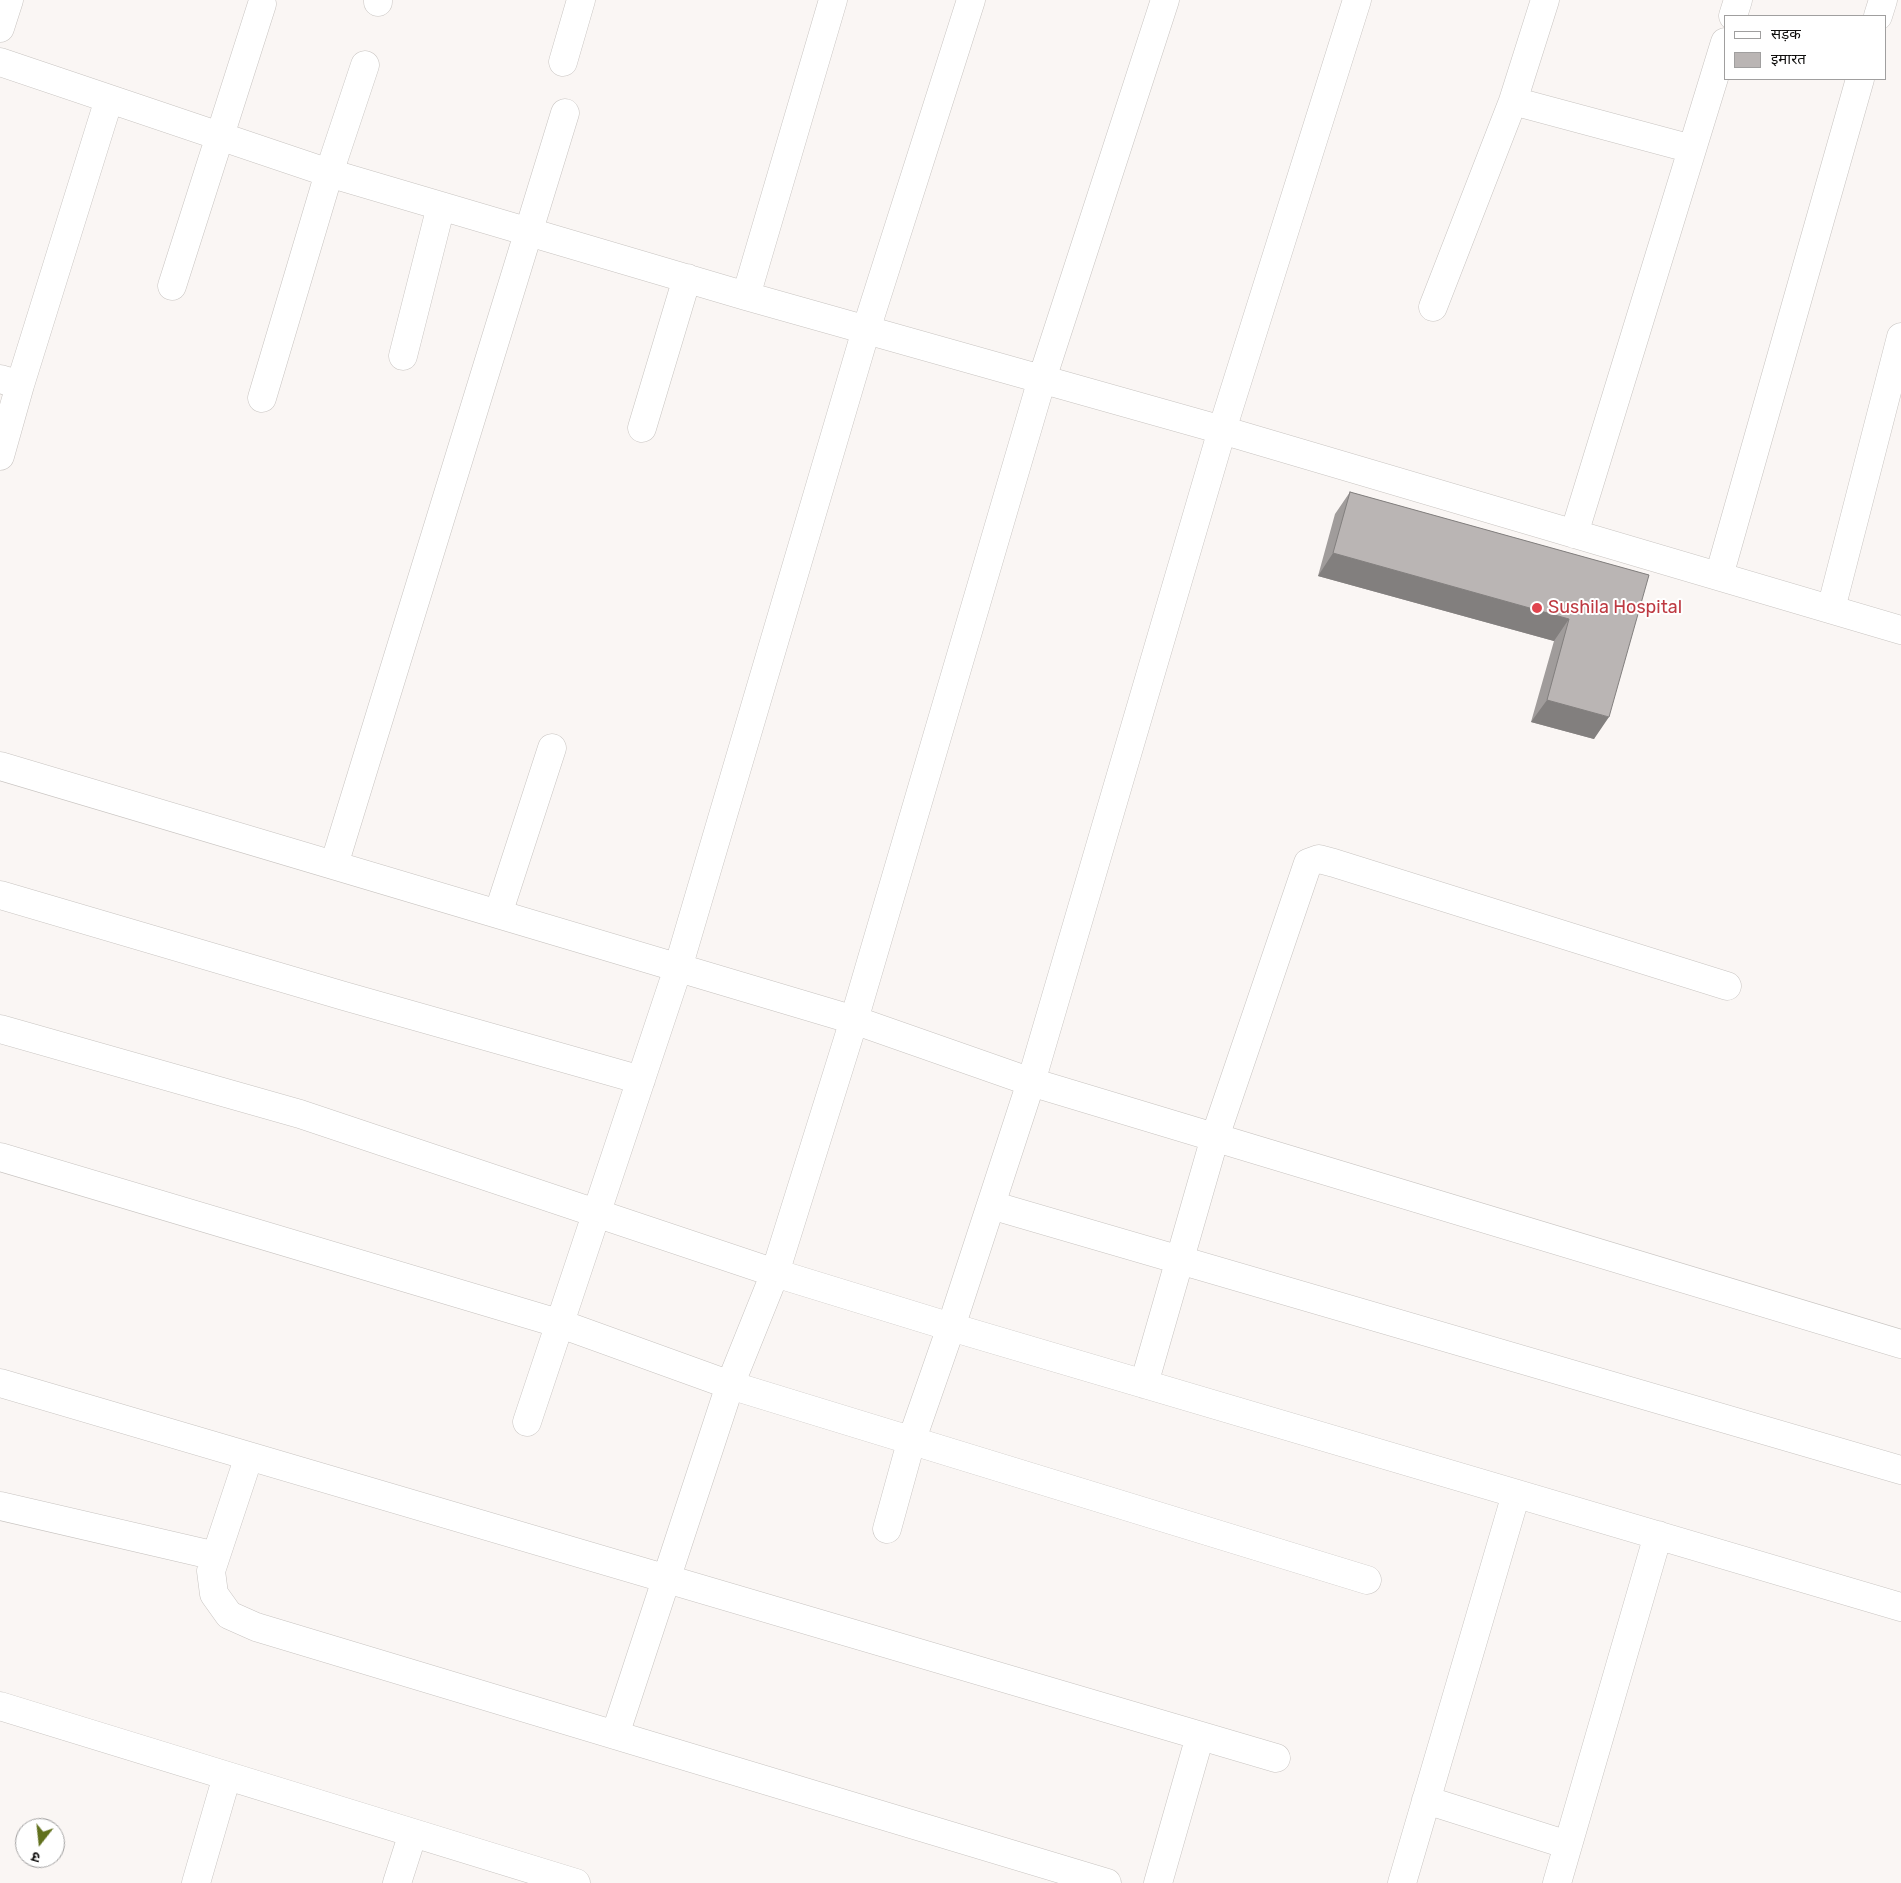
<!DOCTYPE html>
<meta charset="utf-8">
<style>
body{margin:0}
#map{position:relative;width:1901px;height:1883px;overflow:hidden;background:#faf6f4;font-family:Rubik,"Noto Sans Devanagari",sans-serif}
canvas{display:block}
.legend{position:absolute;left:1724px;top:15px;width:162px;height:65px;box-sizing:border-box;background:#fff;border:1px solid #a09f9f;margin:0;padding:6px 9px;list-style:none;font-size:15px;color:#11100f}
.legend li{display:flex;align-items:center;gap:10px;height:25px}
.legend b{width:25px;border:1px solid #a09f9f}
.north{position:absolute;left:15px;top:1818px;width:50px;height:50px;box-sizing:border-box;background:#fff;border:1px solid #a09f9f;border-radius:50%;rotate:196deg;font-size:14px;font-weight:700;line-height:20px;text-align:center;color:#11100f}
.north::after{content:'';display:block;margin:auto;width:18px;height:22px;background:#61701c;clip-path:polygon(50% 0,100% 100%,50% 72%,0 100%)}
</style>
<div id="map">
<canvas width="1901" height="1883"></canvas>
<ul class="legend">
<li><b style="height:6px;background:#fff"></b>सड़क</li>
<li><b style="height:14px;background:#bab5b4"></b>इमारत</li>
</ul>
<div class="north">उ</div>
</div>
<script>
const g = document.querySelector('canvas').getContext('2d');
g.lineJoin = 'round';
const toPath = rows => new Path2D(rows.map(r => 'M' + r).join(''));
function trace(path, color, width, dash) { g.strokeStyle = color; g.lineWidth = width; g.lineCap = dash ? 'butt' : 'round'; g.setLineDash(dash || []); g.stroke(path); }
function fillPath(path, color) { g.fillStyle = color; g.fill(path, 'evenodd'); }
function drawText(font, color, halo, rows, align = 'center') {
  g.font = font + ' Rubik,sans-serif'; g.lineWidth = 4; g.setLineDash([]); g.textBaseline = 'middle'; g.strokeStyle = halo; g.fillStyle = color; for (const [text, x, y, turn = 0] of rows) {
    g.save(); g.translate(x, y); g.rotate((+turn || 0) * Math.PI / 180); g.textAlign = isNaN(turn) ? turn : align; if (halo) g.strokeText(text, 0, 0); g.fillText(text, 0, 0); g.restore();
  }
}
const minor = toPath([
 [1545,0,1513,101,1692,149],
 [378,2,378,0],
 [1733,16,1738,0],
 [1878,16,1883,0],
 [0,28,9,0],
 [0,62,329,173,746,296,1222,430,1901,630],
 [563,62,581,0],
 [172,286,262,4],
 [746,296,833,0],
 [1433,307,1513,101],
 [403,356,441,206],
 [0,379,20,385,0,456],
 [20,385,109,99],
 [262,398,329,173,365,65],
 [642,428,687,278],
 [1574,534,1725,42],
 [1719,576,1860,79],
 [1831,609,1901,337],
 [0,766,854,1020,1031,1082,1901,1344],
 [334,865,565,113],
 [0,895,344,996,641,1080],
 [498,914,552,748],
 [0,1029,300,1114,775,1273,951,1327,1901,1607],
 [0,1157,561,1324,730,1385,1367,1580],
 [991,1205,1901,1470],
 [0,1383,1276,1758],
 [1144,1384,1215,1137,1308,863,1319,859,1334,863,1727,986],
 [527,1422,678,968,866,330,971,0],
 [249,1456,211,1571,214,1594,229,1615,256,1627,1107,1883],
 [0,1506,216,1556],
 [887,1529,911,1442,951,1327,1031,1082,1222,430,1357,0],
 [0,1706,576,1883],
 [615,1735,730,1385,775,1273,854,1020,1042,379,1165,0],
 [1426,1800,1568,1845],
 [196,1883,227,1776],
 [397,1883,413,1833],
 [1158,1883,1200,1736],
 [1402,1883,1516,1494],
 [1557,1883,1658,1535]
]);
const wall = toPath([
 [1350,492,1649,575,1594,739,1531,722,1554,641,1318,576,1335,514]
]);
const shadedWall = toPath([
 [1333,553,1569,619,1554,641,1318,576],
 [1547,700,1609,717,1594,739,1531,722]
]);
const building = toPath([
 [1350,492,1649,575,1609,717,1547,700,1569,619,1333,553,1350,492]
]);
const markers = [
 [1537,608,6,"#e0444e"]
];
const healthNames = [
 ["Sushila Hospital",1548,608]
];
trace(minor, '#c8c4c1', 29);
trace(minor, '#fff', 28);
fillPath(wall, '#a09c9b');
fillPath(shadedWall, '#827f7e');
fillPath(building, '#bab5b4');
trace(building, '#827f7e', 1);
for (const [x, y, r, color] of markers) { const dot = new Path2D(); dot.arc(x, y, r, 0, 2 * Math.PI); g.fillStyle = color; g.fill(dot); trace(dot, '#fff', 2); }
drawText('18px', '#be3a42', '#fff', healthNames, 'left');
</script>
